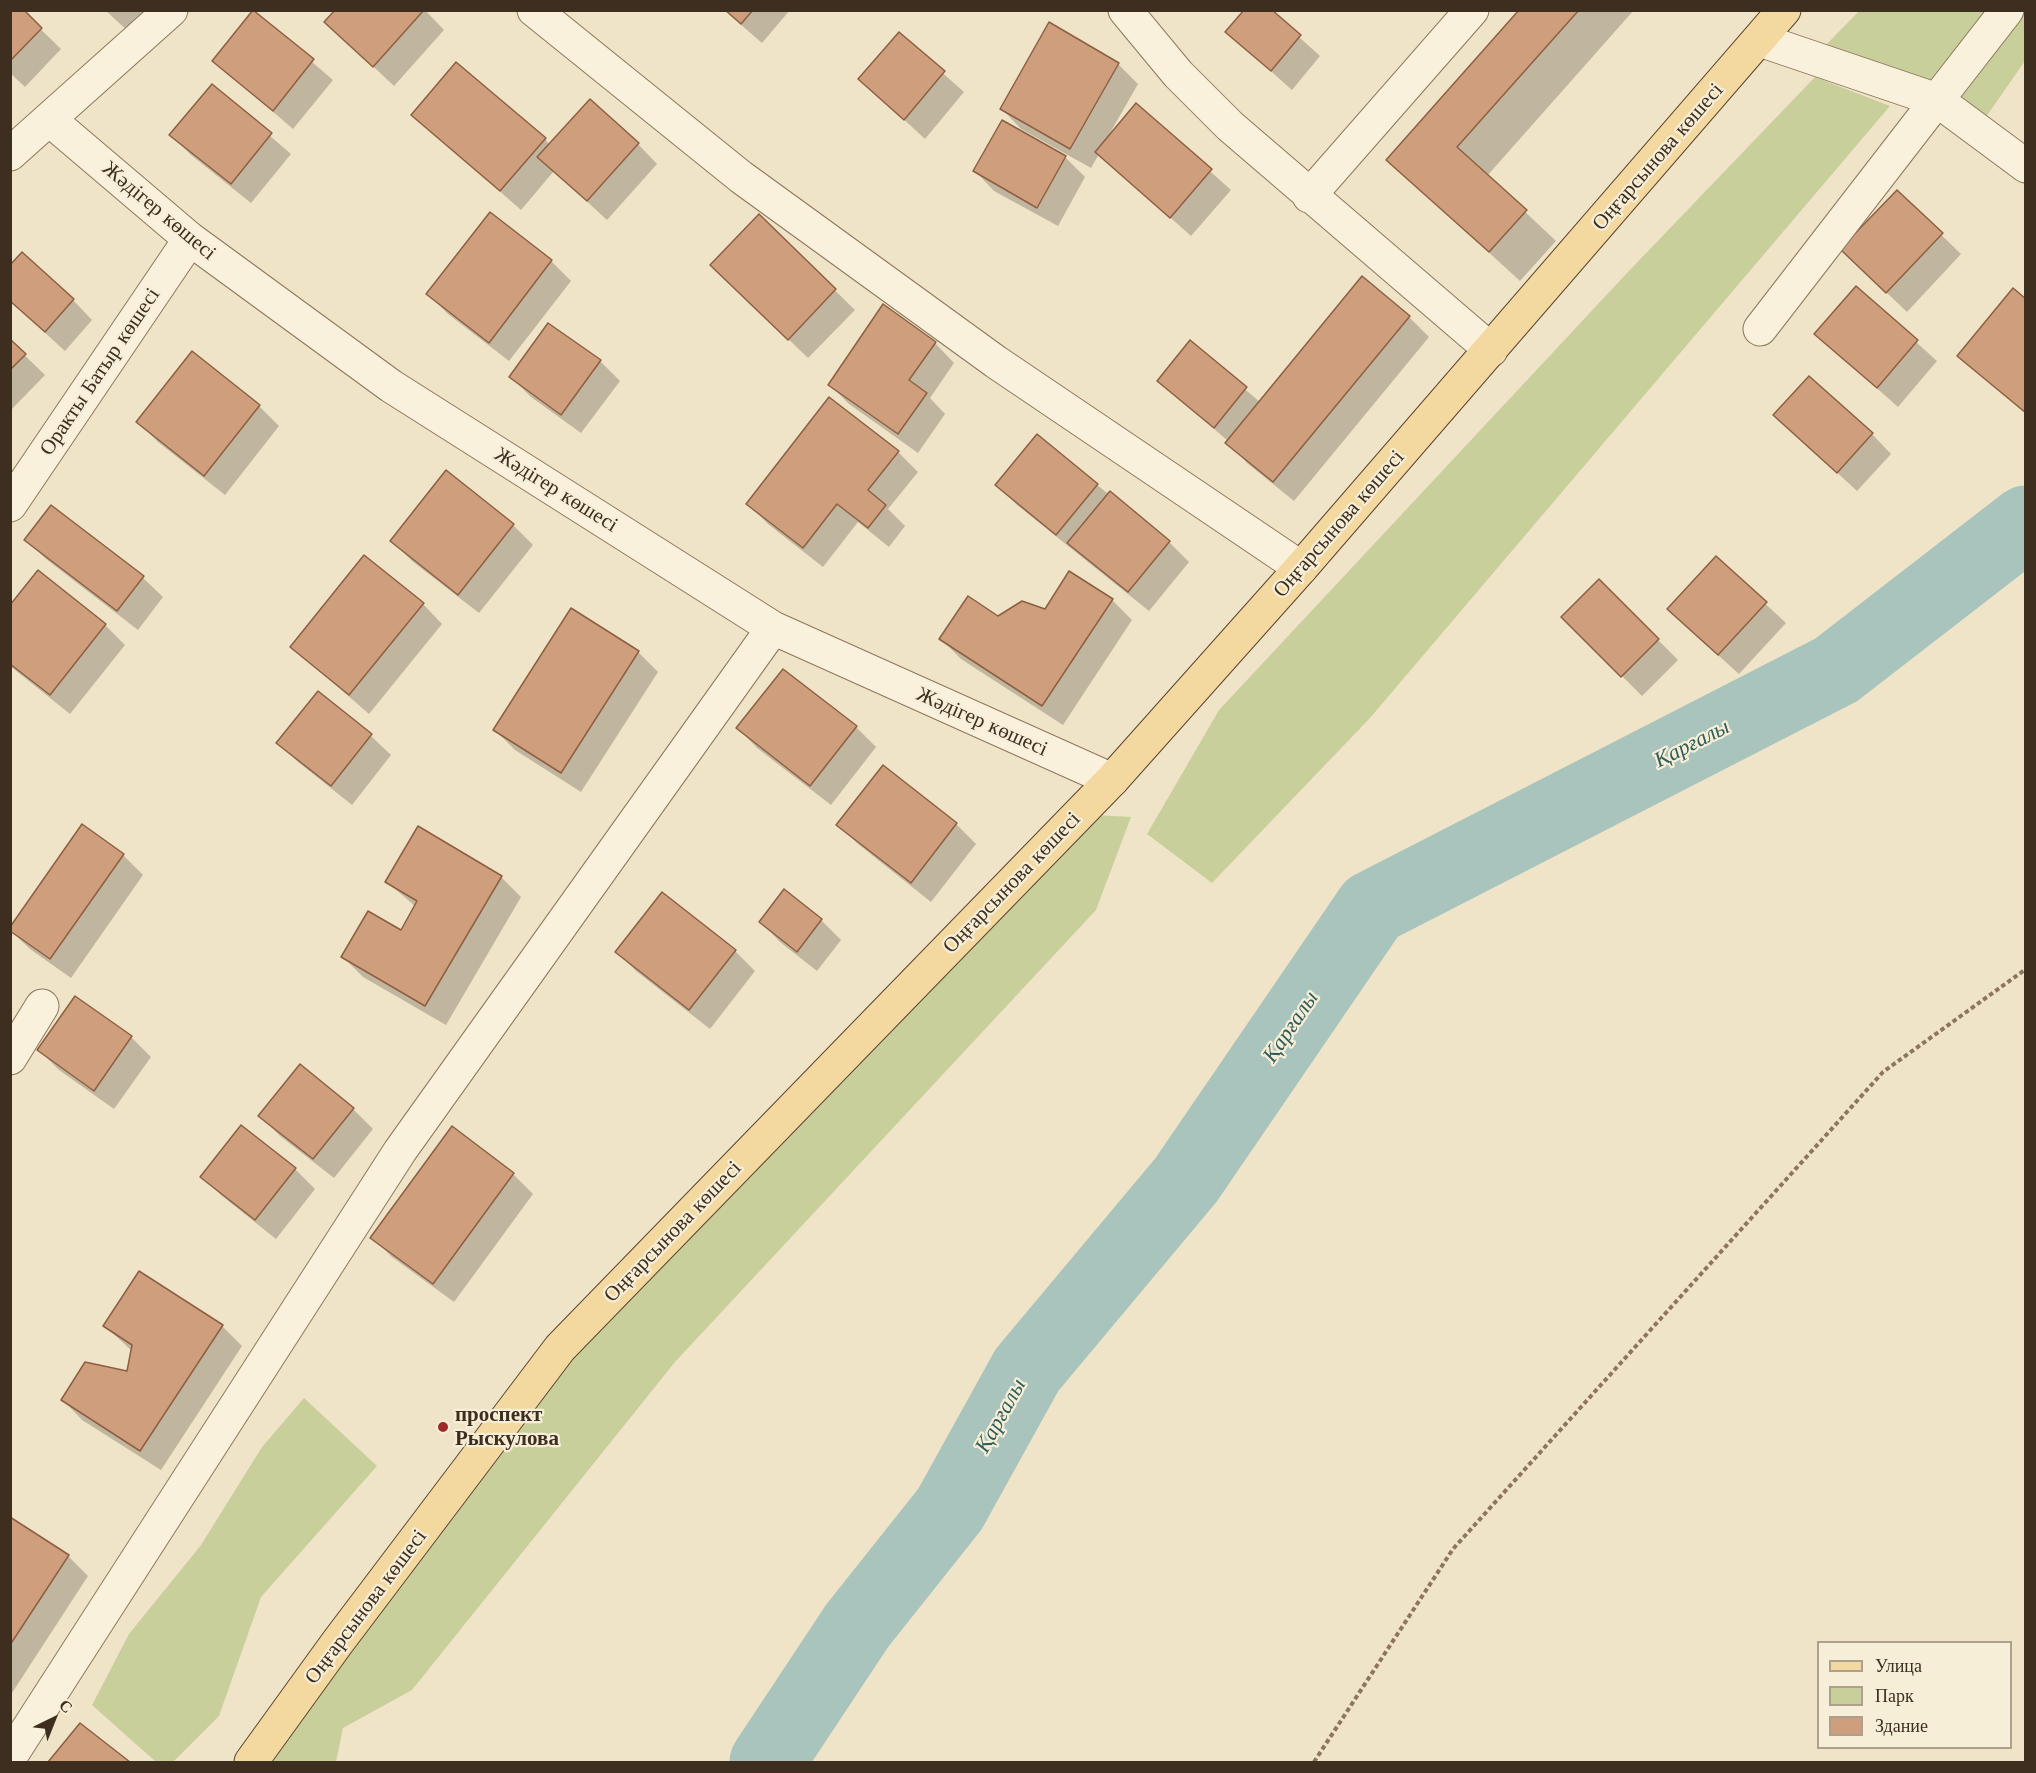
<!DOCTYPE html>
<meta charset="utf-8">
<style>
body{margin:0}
#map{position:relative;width:2036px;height:1773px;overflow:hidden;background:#f0e4c8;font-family:"Libre Baskerville",serif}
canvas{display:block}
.frame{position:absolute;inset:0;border:12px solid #3d2e20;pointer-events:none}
.legend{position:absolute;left:1817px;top:1641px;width:195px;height:108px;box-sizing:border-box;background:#f7eed8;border:2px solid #ada18e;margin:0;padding:8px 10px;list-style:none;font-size:18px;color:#3d2e20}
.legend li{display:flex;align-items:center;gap:12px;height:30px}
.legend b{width:30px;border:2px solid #ada18e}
.north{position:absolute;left:24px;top:1689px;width:60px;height:60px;-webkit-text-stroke:4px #f7eed8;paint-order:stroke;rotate:43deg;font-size:16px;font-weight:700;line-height:24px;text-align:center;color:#3d2e20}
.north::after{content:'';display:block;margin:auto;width:21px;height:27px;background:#3d2e20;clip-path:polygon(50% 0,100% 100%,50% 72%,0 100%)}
</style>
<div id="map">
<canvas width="2036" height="1773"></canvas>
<div class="frame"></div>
<ul class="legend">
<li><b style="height:8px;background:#f3d9a0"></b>Улица</li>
<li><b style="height:16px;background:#c9cf9b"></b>Парк</li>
<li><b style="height:16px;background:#cf9f7d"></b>Здание</li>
</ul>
<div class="north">С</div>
</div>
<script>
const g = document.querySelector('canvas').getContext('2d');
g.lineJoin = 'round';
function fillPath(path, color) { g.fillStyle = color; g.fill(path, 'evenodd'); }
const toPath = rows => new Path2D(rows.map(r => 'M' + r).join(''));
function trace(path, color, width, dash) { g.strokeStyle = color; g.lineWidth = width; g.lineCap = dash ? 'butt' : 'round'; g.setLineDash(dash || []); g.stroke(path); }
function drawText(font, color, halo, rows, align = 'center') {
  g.font = font + ' "Libre Baskerville",serif'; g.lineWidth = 4.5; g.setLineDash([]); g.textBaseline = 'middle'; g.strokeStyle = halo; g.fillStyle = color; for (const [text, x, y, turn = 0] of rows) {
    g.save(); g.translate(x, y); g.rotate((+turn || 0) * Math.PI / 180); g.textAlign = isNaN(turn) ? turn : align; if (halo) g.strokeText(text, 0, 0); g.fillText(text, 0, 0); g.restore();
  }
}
const green = toPath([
 [1859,11,2025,11,2025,61,1986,117,1824,47],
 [1815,77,1890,106,1370,718,1212,883,1147,834,1219,710,1627,273],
 [1078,814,1131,817,1096,910,675,1362,412,1690,343,1728,336,1762,255,1762,560,1348],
 [304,1398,377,1466,261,1597,219,1716,173,1762,156,1762,92,1705,129,1634,201,1545,262,1447]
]);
const shadow = toPath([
 [10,10,21,10,61,49,25,87,10,73],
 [105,10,150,10,130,33],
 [337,10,425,10,444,30,394,86,326,22],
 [724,10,790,10,762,43],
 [1269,10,1320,56,1292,90,1227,32],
 [1521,10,1634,10,1487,176,1556,241,1520,281,1388,160],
 [254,12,333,80,293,129,214,61],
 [899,34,964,92,925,139,860,79],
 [1118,64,1138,84,1110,133,1136,105,1231,190,1191,236,1099,154,1091,168,1021,129,1002,109],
 [212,86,291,154,251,203,191,155,171,135],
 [413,115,545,139,550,145,638,144,657,164,607,220,554,171,521,210],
 [1063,155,1085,177,1058,226,994,191,975,171],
 [1897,192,1961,254,1907,312,1862,269],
 [490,214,551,261,571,281,509,361,448,314,428,294],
 [759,216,855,310,808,358,732,285],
 [1856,288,1937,361,1898,407,1816,334],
 [73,300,92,320,65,351,10,301],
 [2026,301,2026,414,1959,356],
 [1409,317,1429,337,1294,501,1247,463,1228,441,1159,381,1190,343,1260,402],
 [10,341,45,375,10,411],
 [935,343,954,363,930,398,945,414,918,453,849,404,829,384],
 [192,353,259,406,279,426,225,495,158,442,138,422],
 [600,361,620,381,581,433,531,397,511,377],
 [1775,415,1872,434,1891,454,1857,491],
 [898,452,918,472,888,509,905,526,889,547,858,522,823,567,768,524,748,504],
 [997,485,1097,485,1169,542,1189,562,1149,611,1017,505],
 [51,507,143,578,163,597,138,630,46,559,26,540],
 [513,525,533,545,479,613,412,561,392,541],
 [1716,558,1786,623,1739,674,1689,629],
 [1599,581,1678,660,1642,696,1563,617],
 [1112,600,1132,620,1063,725,961,659,941,639,998,618],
 [423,604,442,624,369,714,292,647],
 [10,607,105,625,125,645,70,714,10,666],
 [638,652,658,672,581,792,515,750,495,730],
 [783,671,856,727,876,747,831,805,757,748,738,728],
 [318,693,371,736,391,755,352,805,298,762,278,743],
 [883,767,956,824,976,844,931,902,858,844,838,825],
 [123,855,143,875,71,978,30,949,10,930],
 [501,877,521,897,446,1025,363,977,343,957,401,932,416,907,387,882],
 [784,891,821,920,841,940,817,971,780,942,761,922],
 [662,894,735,951,755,971,710,1029,636,971,617,952],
 [131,1037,151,1057,114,1109,59,1070,39,1050],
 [353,1109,373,1129,334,1178,280,1136,260,1116],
 [242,1127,295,1169,315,1189,276,1239,222,1196,202,1177],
 [513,1174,533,1194,454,1302,392,1257,372,1237],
 [105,1326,222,1326,242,1346,161,1470,82,1420,63,1400,128,1373,132,1351],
 [10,1518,68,1556,88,1576,10,1696],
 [80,1725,128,1762,50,1762]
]);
const river = toPath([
 [767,1762,857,1626,950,1509,1027,1370,1186,1180,1372,908,1836,670,2026,523]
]);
const building = toPath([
 [10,10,24,10,42,28,10,61,10,10],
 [253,10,314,59,273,111,212,61,253,10],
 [335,10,424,10,373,67,324,22,335,10],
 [725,10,753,10,741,24,725,10],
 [1244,10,1272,10,1301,35,1271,71,1225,32,1244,10],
 [1519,10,1579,10,1457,147,1527,210,1489,252,1386,160,1519,10],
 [1049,22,1119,63,1070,149,1000,109,1049,22],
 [899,32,945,71,904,120,858,79,899,32],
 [456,62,546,138,500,191,411,115,456,62],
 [212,84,272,133,231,184,169,135,212,84],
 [590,99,639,143,587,201,537,157,590,99],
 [1136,103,1212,169,1170,218,1095,152,1136,103],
 [1002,120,1066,156,1037,208,973,171,1002,120],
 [1897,190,1943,233,1886,293,1840,249,1897,190],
 [490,212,552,260,489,343,426,294,490,212],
 [759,214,836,289,788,340,710,265,759,214],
 [22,252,74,299,45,332,10,301,10,265,22,252],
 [1362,276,1410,316,1273,482,1225,443,1362,276],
 [1856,286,1918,340,1877,388,1814,334,1856,286],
 [2013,288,2026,299,2026,413,1957,356,2013,288],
 [883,304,936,342,909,380,927,393,898,434,828,385,883,304],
 [548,323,601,360,561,415,509,377,548,323],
 [10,339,26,354,10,370,10,339],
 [1190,340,1247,387,1214,428,1157,381,1190,340],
 [192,351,260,405,204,476,136,422,192,351],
 [1809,376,1873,433,1837,473,1773,415,1809,376],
 [829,397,899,451,868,490,886,505,868,528,837,504,803,548,746,504,829,397],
 [1037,434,1098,484,1056,535,995,485,1037,434],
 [446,470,514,524,458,595,390,541,446,470],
 [1110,491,1170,541,1128,592,1067,543,1110,491],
 [51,505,144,576,117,611,24,540,51,505],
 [364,555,424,603,349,695,290,647,364,555],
 [1716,556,1767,602,1718,655,1667,609,1716,556],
 [38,570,106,624,50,695,10,664,10,605,38,570],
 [1069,571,1113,599,1042,706,939,639,968,596,998,616,1022,601,1045,609,1069,571],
 [1599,579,1659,639,1621,677,1561,617,1599,579],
 [571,608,639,651,561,773,493,730,571,608],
 [783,669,857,726,810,786,736,728,783,669],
 [318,691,372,734,331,786,276,743,318,691],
 [883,765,957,823,911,883,836,825,883,765],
 [82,824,124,854,50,959,10,931,10,927,82,824],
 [418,826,502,876,425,1006,341,957,368,911,401,930,417,901,385,882,418,826],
 [784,889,822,919,797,952,759,922,784,889],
 [662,892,736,950,689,1010,615,952,662,892],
 [75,996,132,1036,94,1091,37,1050,75,996],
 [300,1064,354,1108,313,1159,258,1116,300,1064],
 [241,1125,296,1168,255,1220,200,1177,241,1125],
 [452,1126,514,1173,433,1284,370,1238,452,1126],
 [139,1271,223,1325,140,1451,61,1400,85,1362,127,1371,132,1345,103,1326,139,1271],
 [10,1517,69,1555,10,1645,10,1517],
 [80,1723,130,1762,48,1762,80,1723]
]);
const path = toPath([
 [1314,1762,1453,1549,1883,1072,2026,969]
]);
const minor = toPath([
 [534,10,741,177,996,362,1301,568],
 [1125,10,1178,74,1230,126,1491,350],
 [1760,40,1937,100,2007,10],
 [50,120,190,239,391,386,773,628,1112,780],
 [10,154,171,10],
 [1309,196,1472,10],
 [1760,329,1937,100,2026,166],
 [10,505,190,239],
 [10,1058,42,1006],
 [10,1757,400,1151,773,628]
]);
const major = toPath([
 [251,1762,337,1643,560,1348,1112,780,1301,568,1784,10]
]);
const markers = [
 [443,1427,6,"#9e2a2b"]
];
const streetNames = [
 ["Оңғарсынова көшесі",1658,157,-49],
 ["Жәдігер көшесі",159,211,40],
 ["Оракты Батыр көшесі",100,372,-56],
 ["Жәдігер көшесі",556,490,32],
 ["Оңғарсынова көшесі",1339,524,-49],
 ["Жәдігер көшесі",982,722,24],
 ["Оңғарсынова көшесі",1012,883,-46],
 ["Оңғарсынова көшесі",673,1232,-46],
 ["Оңғарсынова көшесі",366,1607,-53]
];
const poiNames = [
 ["проспект",455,1415],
 ["Рыскулова",455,1439]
];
const waterNames = [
 ["Қарғалы",1692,744,-27],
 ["Қарғалы",1291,1027,-56],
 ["Қарғалы",1001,1416,-61]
];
fillPath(green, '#c9cf9b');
fillPath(shadow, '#0003');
trace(river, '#a9c4bc', 75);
fillPath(building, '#cf9f7d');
trace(building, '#8d5f41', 1.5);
trace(minor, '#8d765c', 35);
trace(major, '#5b4430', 35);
trace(path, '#8d765c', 4, [4.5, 3]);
trace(minor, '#faf1dc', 33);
trace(major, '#f3d9a0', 33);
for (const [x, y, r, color] of markers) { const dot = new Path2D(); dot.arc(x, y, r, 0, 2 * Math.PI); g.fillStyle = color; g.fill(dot); trace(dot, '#f7eed8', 2); }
drawText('21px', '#3d2e20', '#f7eed8', streetNames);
drawText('bold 21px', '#3d2e20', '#f7eed8', poiNames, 'left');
drawText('italic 22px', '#2f5d5a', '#f7eed8', waterNames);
</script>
